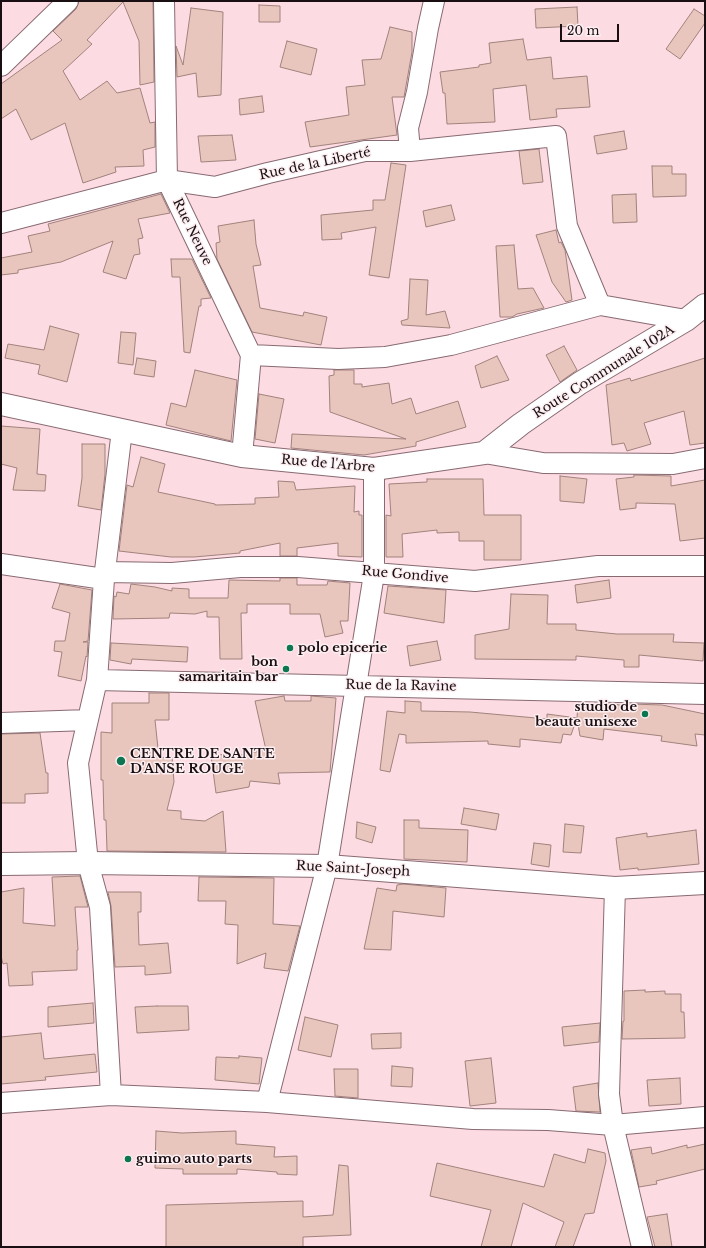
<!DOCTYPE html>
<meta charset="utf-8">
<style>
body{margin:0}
#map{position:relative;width:706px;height:1248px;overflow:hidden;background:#fddbe3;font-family:"Libre Baskerville",serif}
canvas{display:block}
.frame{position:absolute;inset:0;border:2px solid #190e11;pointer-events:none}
.scale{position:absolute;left:560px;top:24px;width:59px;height:18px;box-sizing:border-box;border:2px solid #190e11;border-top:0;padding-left:5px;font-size:12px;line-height:14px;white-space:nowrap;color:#190e11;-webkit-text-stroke:3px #fceef1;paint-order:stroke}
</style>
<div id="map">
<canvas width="706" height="1248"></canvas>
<div class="frame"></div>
<div class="scale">20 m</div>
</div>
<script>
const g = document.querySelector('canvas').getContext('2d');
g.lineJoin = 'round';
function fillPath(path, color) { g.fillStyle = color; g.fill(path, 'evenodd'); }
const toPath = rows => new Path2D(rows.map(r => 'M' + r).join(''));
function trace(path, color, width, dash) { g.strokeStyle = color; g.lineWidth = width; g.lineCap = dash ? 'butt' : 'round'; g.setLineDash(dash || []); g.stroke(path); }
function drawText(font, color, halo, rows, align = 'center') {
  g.font = font + ' "Libre Baskerville",serif'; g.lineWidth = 3; g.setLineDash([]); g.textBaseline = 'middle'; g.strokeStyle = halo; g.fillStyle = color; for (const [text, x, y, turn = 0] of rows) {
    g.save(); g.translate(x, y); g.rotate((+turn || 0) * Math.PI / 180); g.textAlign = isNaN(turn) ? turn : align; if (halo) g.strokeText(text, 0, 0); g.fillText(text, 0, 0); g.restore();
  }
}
const building = toPath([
 [79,1,153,1,154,82,140,85,139,41,123,2,87,40,92,44,63,71,80,100,107,81,117,93,140,88,150,123,155,122,155,147,143,150,144,166,115,167,116,172,83,183,65,123,31,140,16,109,1,119,1,84,62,40,53,31,76,9,79,1],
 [259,5,280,6,280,22,259,22,259,5],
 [577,7,578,26,536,28,535,9,577,7],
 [191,8,223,12,221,95,198,97,196,73,177,77,176,46,183,65,191,8],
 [694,9,705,16,705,23,680,59,666,49,694,9],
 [390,27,412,32,412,52,404,97,392,97,397,135,310,147,305,122,349,115,346,87,365,85,362,60,381,59,390,27],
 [523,39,527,60,551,57,553,79,587,76,590,107,556,109,557,117,530,120,526,85,493,89,495,122,447,124,445,93,443,93,440,72,479,67,479,65,491,63,489,43,523,39],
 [287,41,317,49,311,75,280,67,287,41],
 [262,96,264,112,240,115,239,99,262,96],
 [624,131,627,149,597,154,594,136,624,131],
 [232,135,236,160,201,162,198,136,232,135],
 [539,149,543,182,523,184,519,151,539,149],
 [391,163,406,165,389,278,369,275,376,227,341,233,342,239,322,240,321,215,373,210,373,200,385,200,391,163],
 [652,166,672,166,672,174,686,174,686,196,653,197,652,166],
 [161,194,170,213,138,219,143,238,138,239,140,254,134,255,126,279,103,272,113,241,61,262,18,270,18,273,1,275,1,258,32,252,28,236,50,231,48,224,161,194],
 [636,194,637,222,613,223,612,195,636,194],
 [451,205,455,220,426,227,423,211,451,205],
 [254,220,256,244,261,265,253,266,260,308,303,316,304,312,327,317,321,345,252,332,217,259,216,243,220,242,218,226,254,220],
 [556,230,559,243,561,242,565,250,572,300,566,302,552,282,536,235,556,230],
 [514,245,518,289,533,288,544,308,517,314,512,317,500,317,496,246,514,245],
 [171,259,192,259,211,298,201,299,201,306,199,306,190,353,184,352,180,277,172,277,171,259],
 [410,279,428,280,426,315,445,311,450,328,402,325,401,321,408,319,410,279],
 [50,326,79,334,67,382,38,374,40,365,5,358,8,344,44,350,50,326],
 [121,332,136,333,133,365,118,363,121,332],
 [564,346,577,370,560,382,546,355,564,346],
 [497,356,509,380,481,388,475,366,497,356],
 [137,358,156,361,154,377,134,374,137,358],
 [705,358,705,443,690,445,684,411,644,423,651,444,627,451,624,443,612,445,606,385,630,378,631,381,705,358],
 [195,370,237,380,231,441,166,425,171,403,186,407,195,370],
 [334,370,354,370,354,384,362,384,362,387,389,383,392,404,411,398,416,414,458,401,466,427,416,442,416,446,364,455,291,448,292,434,406,439,330,412,329,376,334,375,334,370],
 [259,394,284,399,275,443,255,439,259,394],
 [1,426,40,429,37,474,46,475,45,491,13,490,17,468,1,464,1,426],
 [82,444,105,444,105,474,101,510,78,506,82,478,82,444],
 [141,457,165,464,158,492,215,504,215,505,255,504,255,498,279,497,278,481,294,482,296,490,355,486,354,512,359,511,359,515,362,515,362,557,338,556,338,543,297,548,297,556,280,556,280,543,240,551,240,553,194,557,171,557,119,551,127,485,133,487,141,457],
 [634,475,671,476,671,486,705,480,705,538,680,541,675,504,636,503,636,508,620,510,616,479,634,477,634,475],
 [560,476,587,479,584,503,560,501,560,476],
 [427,479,483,479,484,515,521,515,521,560,484,560,484,541,459,541,459,532,437,533,437,530,402,534,403,557,386,557,386,515,391,516,389,484,427,482,427,479],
 [280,578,297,578,297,585,327,585,328,581,350,583,348,621,340,621,343,633,325,637,320,614,290,614,290,604,247,604,247,613,241,613,242,659,220,659,219,617,207,617,207,611,195,614,170,613,169,618,113,619,114,596,116,597,117,592,129,594,131,584,155,587,172,591,172,588,189,589,189,598,228,598,229,580,280,581,280,578],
 [609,580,611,598,577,603,575,585,609,580],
 [60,584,92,590,88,641,83,642,88,642,87,657,86,656,81,681,58,676,62,652,54,651,55,641,65,641,70,613,52,608,60,584],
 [388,586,446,590,444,623,384,613,388,586],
 [511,594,548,595,547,624,576,624,576,630,617,634,674,634,673,642,704,643,703,661,639,655,639,667,624,667,624,660,576,656,576,660,475,659,475,635,509,629,511,594],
 [437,641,441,660,410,666,407,646,437,641],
 [111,643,188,647,187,662,132,659,131,664,110,660,111,643],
 [149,693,169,693,169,720,155,720,159,758,172,757,174,782,167,810,181,811,181,819,205,821,223,811,226,852,107,851,106,820,104,820,103,780,101,780,101,732,112,733,112,703,149,703,149,693],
 [284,696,285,701,311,701,311,696,336,698,330,772,278,773,280,784,250,781,249,787,216,793,211,756,226,754,226,758,266,750,255,701,284,696],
 [405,701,421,702,421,711,470,712,547,719,547,714,577,718,578,703,598,705,598,703,609,703,630,707,630,704,662,705,705,714,705,735,695,734,697,746,661,741,662,736,604,729,603,740,580,736,577,718,571,735,563,734,561,743,520,739,520,747,488,744,488,741,406,743,406,735,399,734,390,772,380,770,387,711,405,713,405,701],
 [40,733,46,773,48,773,48,793,25,794,25,803,1,803,1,734,40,733],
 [464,808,499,814,496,830,461,824,464,808],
 [404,820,419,820,419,828,468,830,467,862,404,859,404,820],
 [357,822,376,827,372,843,356,838,357,822],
 [565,824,584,826,581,853,563,852,565,824],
 [696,830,699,864,638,870,638,868,620,870,616,838,647,833,647,837,696,830],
 [534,843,551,845,549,867,531,864,534,843],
 [80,876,88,907,75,907,78,950,77,950,77,970,32,972,33,985,9,986,7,963,3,964,1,956,1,892,24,888,23,923,55,926,52,877,80,876],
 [199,877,274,878,273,924,300,926,288,971,264,968,266,953,237,964,238,925,225,924,226,901,198,901,199,877],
 [403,884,446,888,444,917,393,911,391,950,364,949,377,888,396,891,397,885,403,884],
 [108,892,141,892,141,912,138,912,139,945,168,943,171,973,145,975,145,966,115,967,111,906,108,892],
 [645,990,645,992,665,991,665,994,681,994,681,1012,684,1012,685,1038,622,1039,623,1021,624,1021,624,991,645,990],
 [93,1003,94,1023,48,1027,48,1007,93,1003],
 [157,1006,188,1006,189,1030,137,1033,135,1007,157,1006],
 [305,1017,338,1025,331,1057,298,1050,305,1017],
 [600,1023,599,1042,564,1046,562,1027,600,1023],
 [41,1033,44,1059,95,1054,97,1072,45,1077,46,1080,1,1084,1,1037,41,1033],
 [401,1033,401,1048,372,1049,371,1034,401,1033],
 [239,1056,262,1058,259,1084,215,1080,216,1057,239,1058,239,1056],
 [491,1058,496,1103,470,1106,465,1061,491,1058],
 [392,1066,413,1068,412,1087,391,1086,392,1066],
 [334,1069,358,1069,358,1098,335,1096,334,1069],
 [680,1078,681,1104,649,1106,647,1080,680,1078],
 [598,1083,600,1112,576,1111,573,1087,598,1083],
 [156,1131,182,1133,236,1131,236,1144,275,1147,274,1157,297,1156,297,1175,277,1174,277,1172,237,1169,237,1174,183,1174,183,1169,155,1168,156,1131],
 [705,1144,705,1169,656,1181,657,1184,639,1187,631,1150,651,1147,652,1154,687,1145,687,1148,705,1144],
 [588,1149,605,1153,606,1161,594,1213,585,1214,573,1247,555,1247,564,1222,523,1203,511,1247,481,1247,491,1210,430,1196,437,1163,544,1187,554,1154,585,1163,588,1149],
 [339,1165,348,1166,351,1235,303,1237,303,1247,166,1247,166,1205,303,1201,303,1217,333,1215,339,1165],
 [667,1214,672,1247,655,1247,647,1217,667,1214]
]);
const minor = toPath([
 [164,1,167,180,251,355,242,456],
 [1,66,68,1],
 [410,151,408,128,417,92,428,28,434,1],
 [1,223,167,180,215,187,268,173,365,151,410,151,556,136,567,226,600,305],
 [251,355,338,359,385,357,451,345,600,305,686,320],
 [484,453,543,463,673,464,705,458],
 [1,564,104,579],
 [104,572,172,573,240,567,298,567,475,581,598,566,705,566],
 [97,680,705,694],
 [1,723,88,720],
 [615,888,609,1094,613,1125,642,1247],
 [111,1095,100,907,88,863,78,763,97,680,104,579,122,430],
 [267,1102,327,866,374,574,374,469],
 [1,1103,111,1095,267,1102,473,1119,548,1120,613,1125,705,1117]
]);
const tertiary = toPath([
 [1,404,242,456,374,469,484,453,521,424,580,383,686,320,705,305],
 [1,864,88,863,327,866,615,888,705,883]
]);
const markers = [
 [290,648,4,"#0b7650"],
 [286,669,4,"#0b7650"],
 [645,714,4,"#0b7650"],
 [121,761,5,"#0b7650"],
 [128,1159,4,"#0b7650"]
];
const streetNames = [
 ["Rue de la Liberté",315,164,-12],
 ["Rue Neuve",192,232,64],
 ["Route Communale 102A",604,372,-32],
 ["Rue de l'Arbre",328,464,5],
 ["Rue Gondive",405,575,5],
 ["Rue de la Ravine",401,686,1],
 ["Rue Saint-Joseph",353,869,3]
];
const poiNames = [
 ["polo epicerie",298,648],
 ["bon",278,662,"right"],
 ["samaritain bar",278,677,"right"],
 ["studio de",637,707,"right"],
 ["beaute unisexe",637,722,"right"],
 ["CENTRE DE SANTE",130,754],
 ["D'ANSE ROUGE",130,769],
 ["guimo auto parts",136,1159]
];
fillPath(building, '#e8c6be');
trace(building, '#a1827b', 1);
trace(minor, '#886a72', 22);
trace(tertiary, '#886a72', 24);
trace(minor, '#fff', 20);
trace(tertiary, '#fff', 22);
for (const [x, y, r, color] of markers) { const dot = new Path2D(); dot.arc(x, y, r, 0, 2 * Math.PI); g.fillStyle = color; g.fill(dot); trace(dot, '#fceef1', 1.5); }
drawText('13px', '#190e11', '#fceef1', streetNames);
drawText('bold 13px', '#190e11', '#fceef1', poiNames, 'left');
</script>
